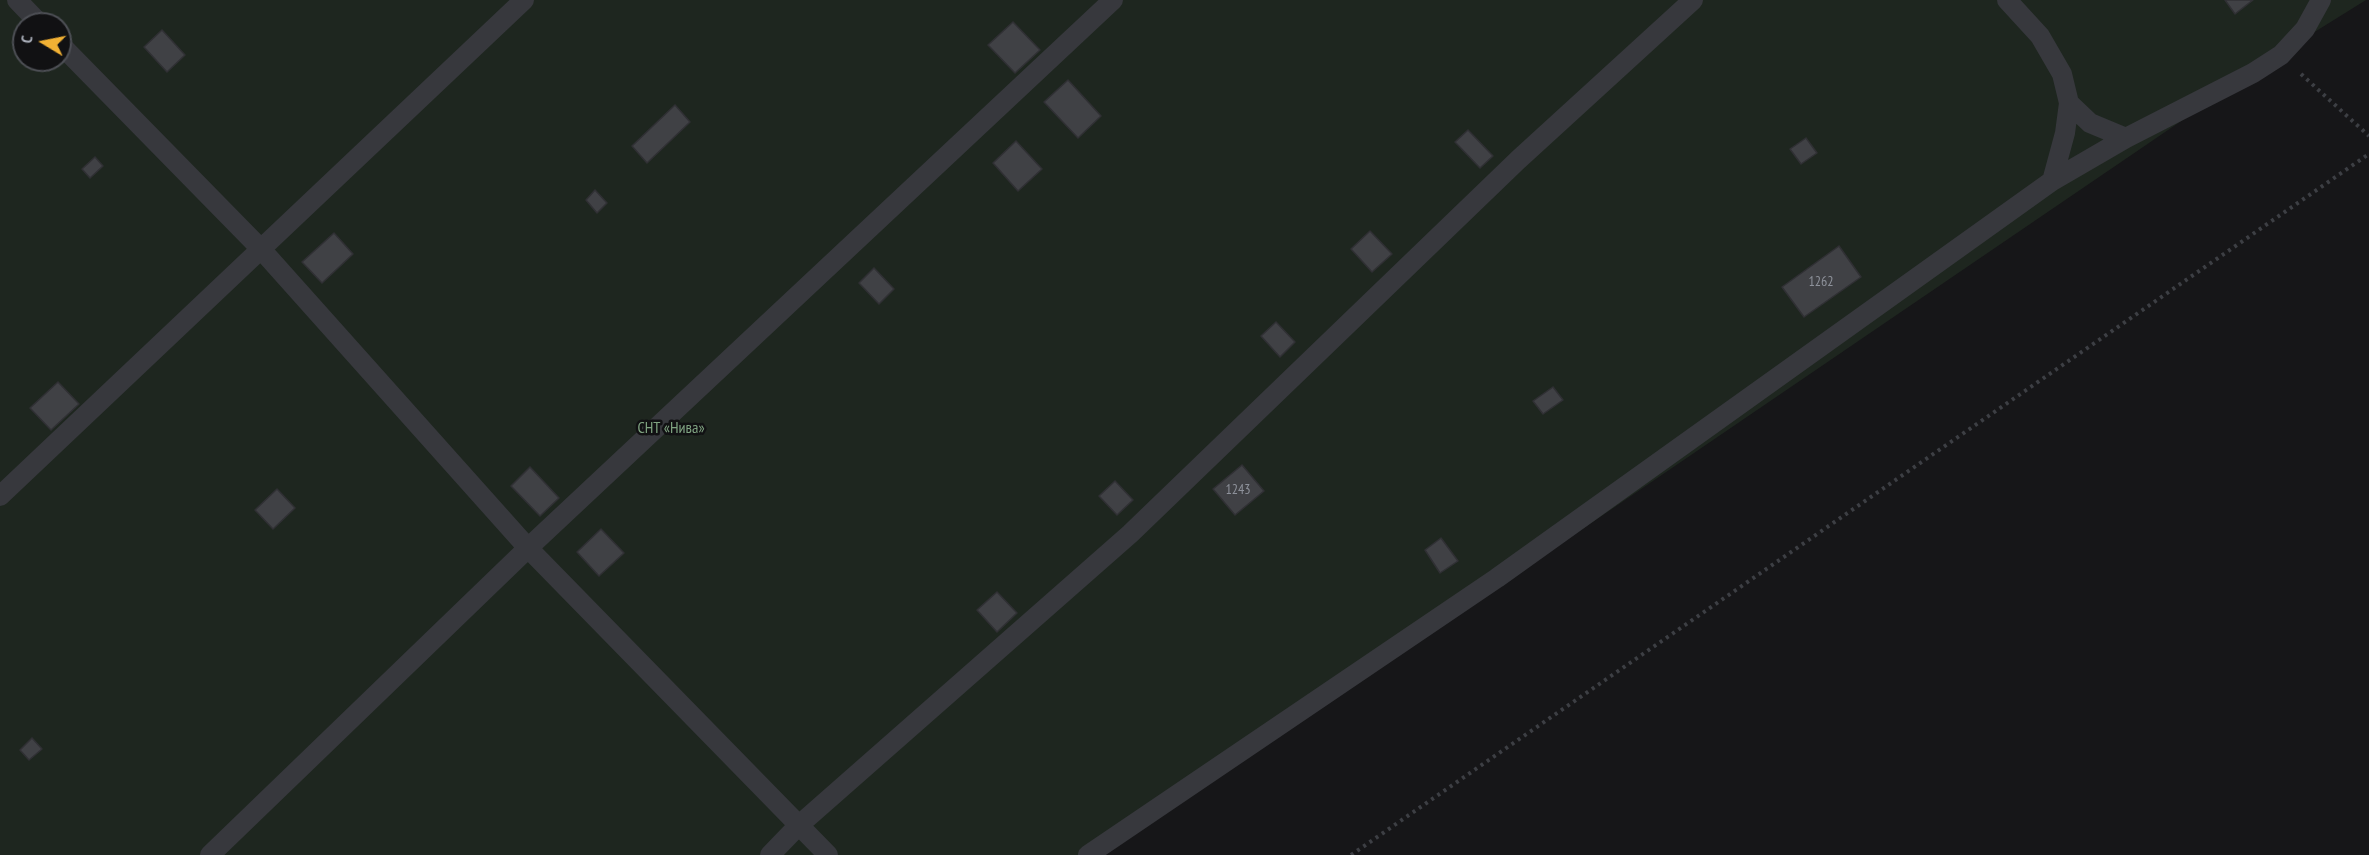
<!DOCTYPE html>
<meta charset="utf-8">
<style>
body{margin:0}
#map{position:relative;width:2369px;height:855px;overflow:hidden;background:#161618;font-family:"PT Sans Narrow",sans-serif}
canvas{display:block}
.north{position:absolute;left:12px;top:12px;width:60px;height:60px;box-sizing:border-box;background:#111113;border:2px solid #4d4f55;border-radius:50%;rotate:280deg;font-size:16px;font-weight:700;line-height:24px;text-align:center;color:#a8adb8}
.north::after{content:'';display:block;margin:auto;width:21px;height:27px;background:#f2b134;clip-path:polygon(50% 0,100% 100%,50% 72%,0 100%)}
</style>
<div id="map">
<canvas width="2369" height="855"></canvas>
<div class="north">С</div>
</div>
<script>
const g = document.querySelector('canvas').getContext('2d');
g.lineJoin = 'round';
function fillPath(path, color) { g.fillStyle = color; g.fill(path, 'evenodd'); }
const toPath = rows => new Path2D(rows.map(r => 'M' + r).join(''));
function trace(path, color, width, dash) { g.strokeStyle = color; g.lineWidth = width; g.lineCap = dash ? 'butt' : 'round'; g.setLineDash(dash || []); g.stroke(path); }
function drawText(font, color, halo, rows, align = 'center') {
  g.font = font + ' "PT Sans Narrow",sans-serif'; g.lineWidth = 5; g.setLineDash([]); g.textBaseline = 'middle'; g.strokeStyle = halo; g.fillStyle = color; for (const [text, x, y, turn = 0] of rows) {
    g.save(); g.translate(x, y); g.rotate((+turn || 0) * Math.PI / 180); g.textAlign = isNaN(turn) ? turn : align; if (halo) g.strokeText(text, 0, 0); g.fillText(text, 0, 0); g.restore();
  }
}
const green = toPath([
 [0,0,2366,0,2284,51,1104,855,0,855],
 [24,24,60,24,60,60,24,60]
]);
const building = toPath([
 [2225,0,2253,0,2235,14,2225,0],
 [1013,22,1040,50,1015,73,988,45,1013,22],
 [162,30,185,55,167,72,144,47,162,30],
 [1068,80,1101,116,1078,138,1044,102,1068,80],
 [675,105,690,122,647,163,632,146,675,105],
 [1468,130,1493,156,1480,168,1455,142,1468,130],
 [1806,138,1817,153,1801,164,1790,149,1806,138],
 [1016,141,1042,169,1018,191,993,163,1016,141],
 [95,157,103,166,90,178,82,169,95,157],
 [595,190,607,203,597,213,586,200,595,190],
 [1370,231,1392,254,1372,272,1351,249,1370,231],
 [334,233,353,254,322,283,302,262,334,233],
 [1839,246,1861,277,1804,317,1782,287,1839,246],
 [874,268,894,289,879,304,859,283,874,268],
 [1276,322,1295,342,1280,357,1261,336,1276,322],
 [58,382,79,404,51,430,30,408,58,382],
 [1553,387,1563,400,1543,414,1533,401,1553,387],
 [1242,465,1264,491,1235,515,1213,489,1242,465],
 [530,467,559,498,540,516,511,486,530,467],
 [1115,481,1133,500,1117,515,1099,496,1115,481],
 [277,489,295,508,273,529,255,510,277,489],
 [601,529,624,553,599,576,577,552,601,529],
 [1441,538,1458,561,1440,573,1425,550,1441,538],
 [997,592,1017,613,997,632,977,610,997,592],
 [32,738,42,749,29,760,20,750,32,738]
]);
const path = toPath([
 [2301,74,2369,136],
 [1351,855,2369,154]
]);
const service = toPath([
 [17,0,40,24],
 [2007,0,2040,36,2062,74,2069,103,2065,133,2052,181],
 [60,44,260,248,528,548,828,855],
 [2069,103,2090,123,2126,138],
 [0,496,524,0],
 [210,855,528,548,1113,0],
 [770,855,798,826,1130,534,1518,160,1693,0],
 [1088,855,1497,578,2052,181,2126,138,2253,73,2281,55,2305,29,2321,0]
]);
const numberNames = [
 ["1262",1821,282],
 ["1243",1238,490]
];
const parkNames = [
 ["СНТ «Нива»",671,428]
];
fillPath(green, '#1e261f');
fillPath(building, '#404145');
trace(building, '#303034', 1.5);
trace(path, '#3d3f44', 4, [3, 4.5]);
trace(service, '#37383d', 20);
drawText('14px', '#8e929b', null, numberNames);
drawText('16px', '#7fa381', '#111113', parkNames);
</script>
